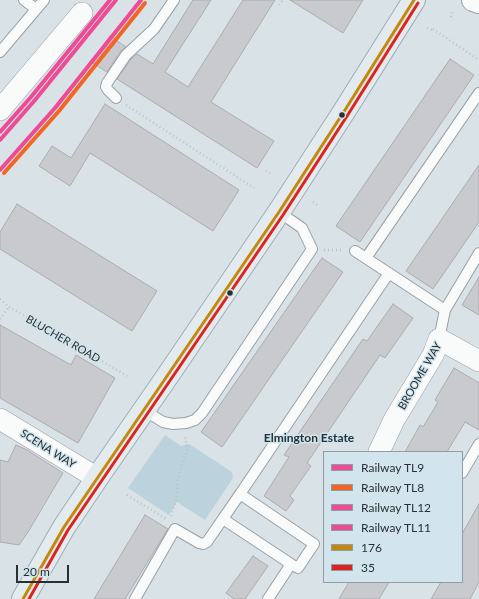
<!DOCTYPE html>
<style>
body{margin:0}
#map{position:relative;width:479px;height:599px;overflow:hidden;background:#d8e2e7;font-family:Lato,sans-serif}
canvas{display:block}
.legend{position:absolute;left:323px;top:451px;width:140px;height:132px;box-sizing:border-box;background:#d2e5ed;border:1px solid #8e9da3;margin:0;padding:5px 7px;list-style:none;font-size:12px;color:#293033}
.legend li{display:flex;align-items:center;gap:8px;height:20px}
.legend b{width:20px;border:1px solid #8e9da3}
.scale{position:absolute;left:16px;top:565px;width:53px;height:18px;box-sizing:border-box;border:2px solid #293033;border-top:0;padding-left:5px;font-size:12px;line-height:14px;white-space:nowrap;color:#293033;-webkit-text-stroke:3px #d2e5ed;paint-order:stroke}
</style>
<div id="map">
<canvas width="479" height="599"></canvas>
<ul class="legend">
<li><b style="height:5px;background:#ee4b95"></b>Railway TL9</li>
<li><b style="height:5px;background:#f26522"></b>Railway TL8</li>
<li><b style="height:5px;background:#ee4b95"></b>Railway TL12</li>
<li><b style="height:5px;background:#ee4b95"></b>Railway TL11</li>
<li><b style="height:5px;background:#c4880d"></b>176</li>
<li><b style="height:5px;background:#dc241f"></b>35</li>
</ul>
<div class="scale">20 m</div>
</div>
<script>
const g = document.querySelector('canvas').getContext('2d');
g.lineJoin = 'round';
function fillPath(path, color) { g.fillStyle = color; g.fill(path, 'evenodd'); }
const toPath = rows => new Path2D(rows.map(r => 'M' + r).join(''));
function trace(path, color, width, dash) { g.strokeStyle = color; g.lineWidth = width; g.lineCap = dash ? 'butt' : 'round'; g.setLineDash(dash || []); g.stroke(path); }
function drawText(font, color, halo, rows, align = 'center') {
  g.font = font + ' Lato,sans-serif'; g.lineWidth = 3; g.setLineDash([]); g.textBaseline = 'middle'; g.strokeStyle = halo; g.fillStyle = color; for (const [text, x, y, turn = 0] of rows) {
    g.save(); g.translate(x, y); g.rotate((+turn || 0) * Math.PI / 180); g.textAlign = isNaN(turn) ? turn : align; if (halo) g.strokeText(text, 0, 0); g.fillText(text, 0, 0); g.restore();
  }
}
const green = toPath([
 [165,435,181,446,189,444,232,472,233,478,205,520,177,502,169,515,128,488]
]);
const building = toPath([
 [193,0,211,0,165,72,188,87,243,0,275,0,211,102,274,141,257,168,117,79,131,59,137,54,153,64,193,0],
 [290,0,363,0,343,33,290,0],
 [110,36,126,47,121,51,107,72,91,62,110,36],
 [450,59,474,75,360,242,336,226,450,59],
 [105,104,239,190,213,231,90,153,70,186,39,166,52,146,71,158,105,104],
 [479,165,479,222,433,289,406,271,479,165],
 [17,204,157,291,132,331,0,249,0,232,17,204],
 [322,258,343,272,222,447,201,432,322,258],
 [479,277,479,315,462,305,479,277],
 [393,304,413,318,385,358,380,355,307,463,311,466,290,496,294,500,286,511,264,496,289,457,284,455,363,339,367,341,393,304],
 [0,325,71,365,76,355,115,378,78,443,0,398,0,325],
 [454,368,479,383,479,430,465,422,447,452,405,452,420,425,423,427,438,402,435,400,454,368],
 [16,445,27,450,63,473,28,532,19,545,0,542,0,460,8,462,16,445],
 [479,504,479,582,470,599,431,599,441,582,462,582,462,534,479,504],
 [145,515,168,529,125,599,94,599,145,515],
 [253,556,268,566,245,599,234,599,226,593,253,556],
 [349,582,389,582,379,599,339,599,349,582]
]);
const path = toPath([
 [279,5,283,0],
 [451,17,453,11],
 [427,28,432,30],
 [433,29,479,60],
 [126,105,254,188],
 [266,171,273,175],
 [313,202,317,205],
 [324,250,343,250],
 [0,299,9,307,127,376],
 [0,319,9,307],
 [127,495,166,519],
 [171,516,176,501,178,479,180,470,187,450,187,447,185,437]
]);
const service = toPath([
 [24,0,36,9],
 [0,52,44,0],
 [116,98,108,90,106,87,107,83,126,55,154,29,174,0],
 [355,251,445,310],
 [366,258,479,93],
 [439,339,445,310,479,253],
 [144,410,163,422,173,424,186,423,195,420,202,413,312,249,302,228,279,212],
 [462,473,479,444],
 [223,519,291,564],
 [135,599,175,529,199,543,203,544,207,542,209,539,240,494],
 [268,599,291,564,298,568,314,544,240,494,389,273]
]);
const minor = toPath([
 [0,110,82,13],
 [0,419,97,478],
 [379,452,394,420,433,355,439,339,479,361]
]);
const secondary = toPath([
 [473,0,479,2]
]);
const primary = toPath([
 [23,599,64,527,97,478,162,384,279,212,345,110,414,0]
]);
const bus1 = toPath([
 [23,599,64,527,279,212,345,110,414,0]
]);
const bus2 = toPath([
 [29,599,68,530,283,215,349,113,418,3]
]);
const rail1 = toPath([
 [0,170,55,108,141,0]
]);
const rail2 = toPath([
 [4,173,59,111,145,3]
]);
const rail3 = toPath([
 [0,140,35,100,116,0]
]);
const rail4 = toPath([
 [0,132,31,97,110,0]
]);
const markers = [
 [342,115,3.5,"#293033"],
 [230,293,3.5,"#293033"]
];
const streetNames = [
 ["BLUCHER ROAD",63,339,30],
 ["BROOME WAY",420,376,-60],
 ["SCENA WAY",48,449,32]
];
const neighbourhoodNames = [
 ["Elmington Estate",309,438]
];
fillPath(green, '#bcd2dc');
fillPath(building, '#c9cacd');
trace(building, '#abacaf', 1);
trace(service, '#99a0a4', 12);
trace(minor, '#99a0a4', 22);
trace(secondary, '#99a0a4', 24);
trace(primary, '#9eaeb6', 24);
trace(path, '#bfc3c5', 2.5, [1, 3]);
trace(service, '#f9fbfb', 10);
trace(minor, '#f9fbfb', 21);
trace(secondary, '#f9fbfb', 22);
trace(primary, '#e3ebef', 22);
trace(bus1, '#c4880d', 3);
trace(bus2, '#dc241f', 3);
trace(rail1, '#ee4b95', 4);
trace(rail2, '#f26522', 4);
trace(rail3, '#ee4b95', 4);
trace(rail4, '#ee4b95', 4);
for (const [x, y, r, color] of markers) { const dot = new Path2D(); dot.arc(x, y, r, 0, 2 * Math.PI); g.fillStyle = color; g.fill(dot); trace(dot, '#d2e5ed', 1.5); }
drawText('11px', '#293033', '#d2e5ed', streetNames);
drawText('bold 12px', '#24333a', '#d2e5ed', neighbourhoodNames);
</script>
